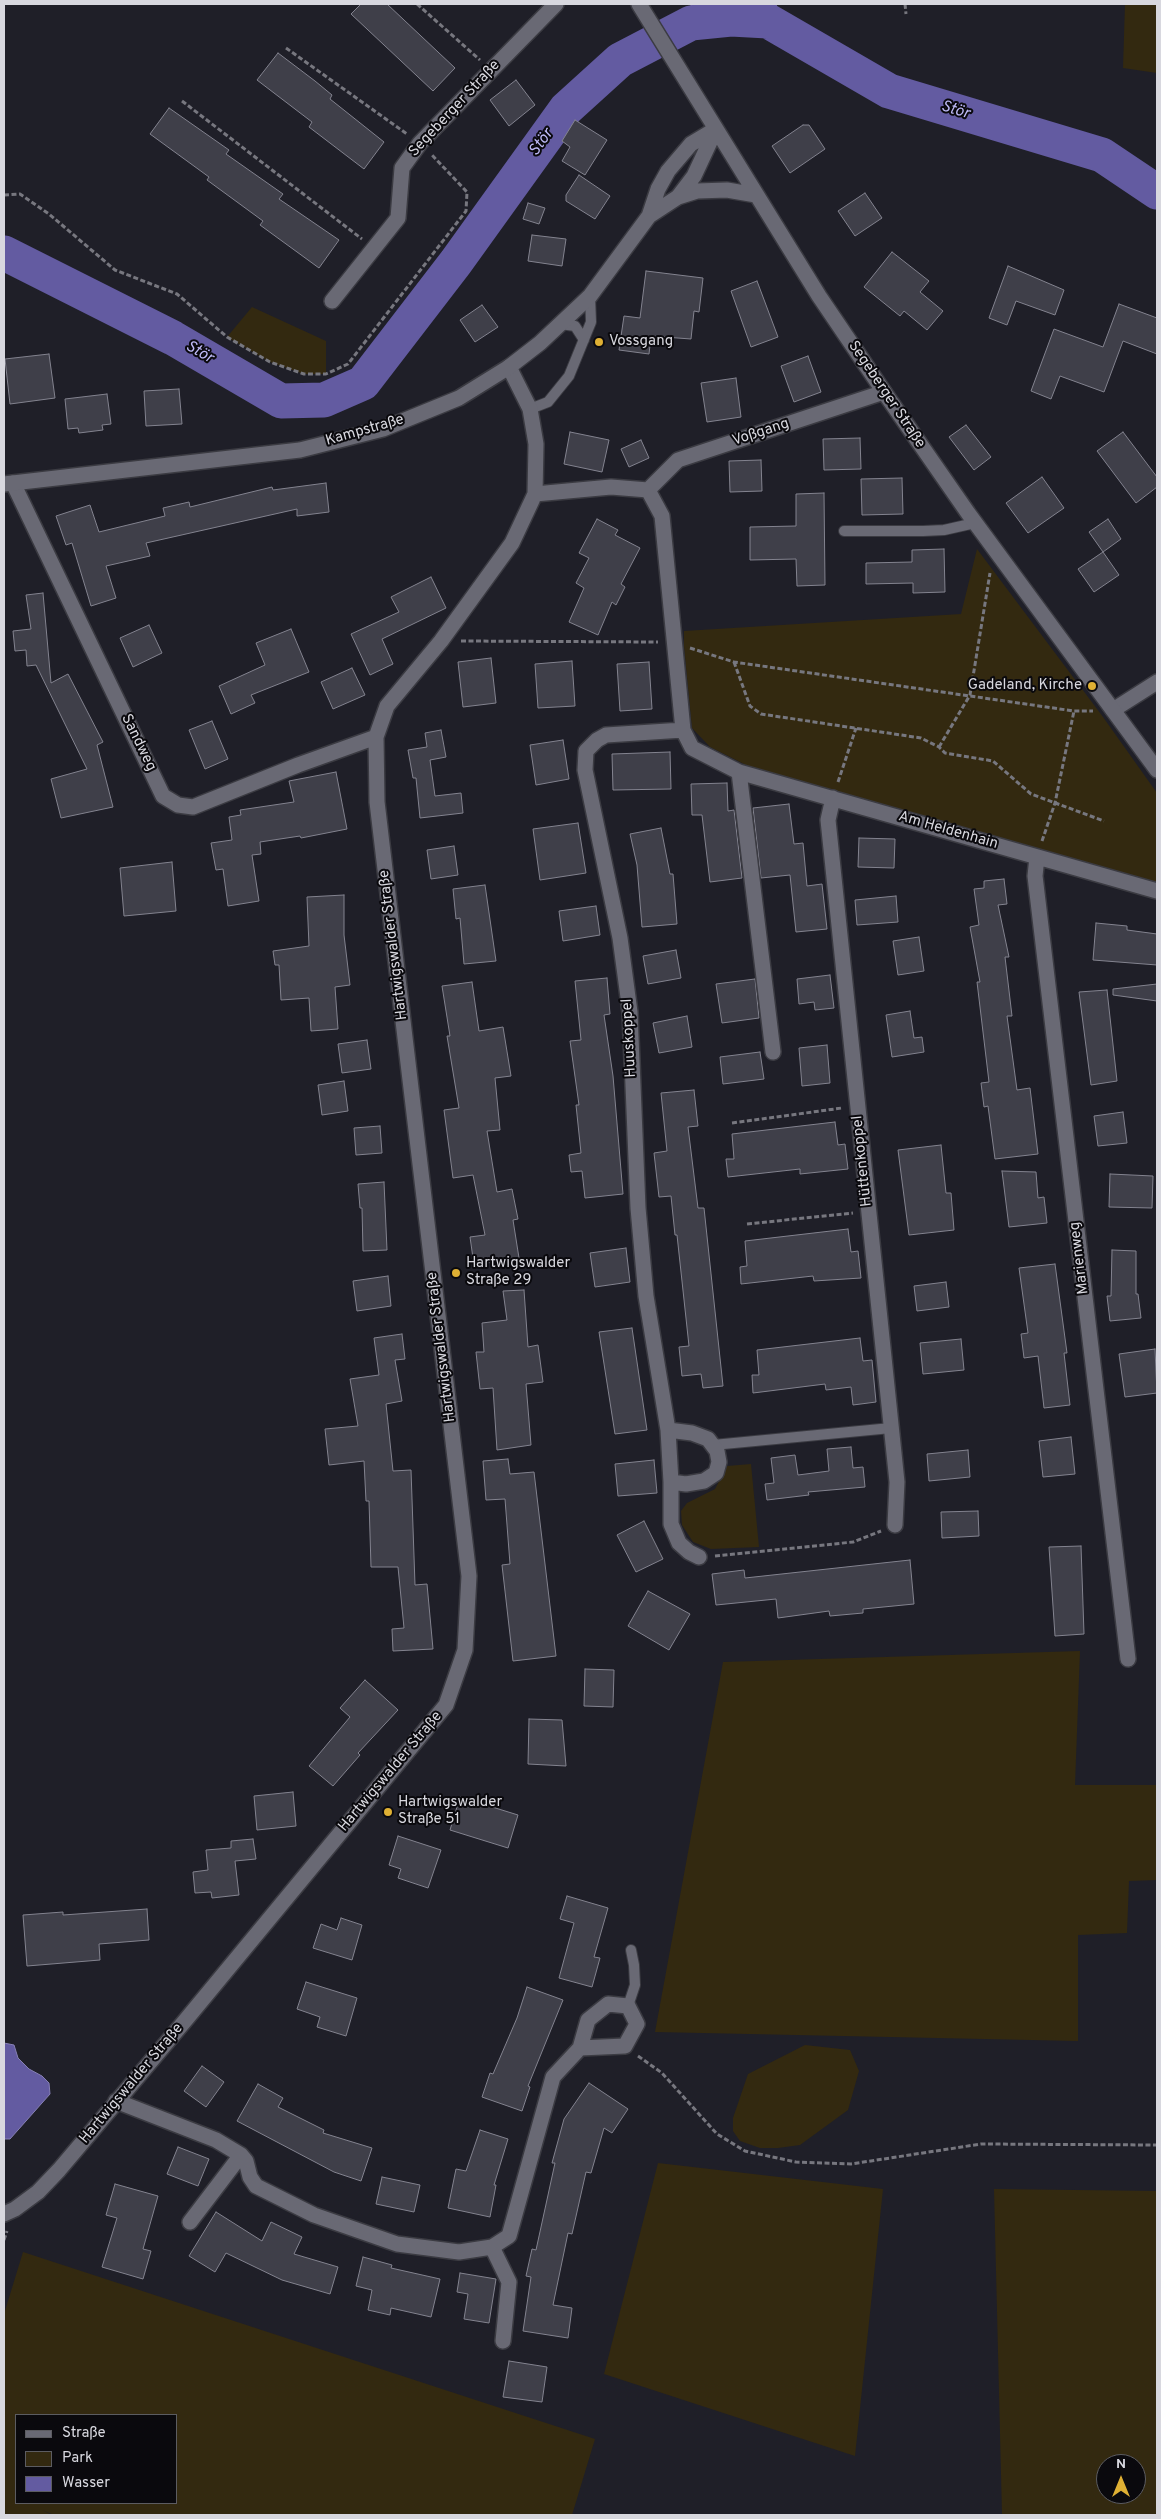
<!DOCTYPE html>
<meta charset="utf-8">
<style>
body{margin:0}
#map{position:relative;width:1161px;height:2519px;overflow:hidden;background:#1f1f28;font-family:Overpass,sans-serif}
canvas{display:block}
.frame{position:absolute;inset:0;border:5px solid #d8d8df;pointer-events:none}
.legend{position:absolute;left:15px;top:2414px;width:162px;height:90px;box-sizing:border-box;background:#0a090d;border:1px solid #5c5c61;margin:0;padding:6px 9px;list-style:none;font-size:15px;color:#d8d8df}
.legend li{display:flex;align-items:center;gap:10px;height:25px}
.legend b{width:25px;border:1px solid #5c5c61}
.north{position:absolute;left:1096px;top:2454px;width:50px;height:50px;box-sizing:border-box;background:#0a090d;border:1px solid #5c5c61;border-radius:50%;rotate:0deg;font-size:14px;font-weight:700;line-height:20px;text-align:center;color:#d8d8df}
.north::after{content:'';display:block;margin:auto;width:18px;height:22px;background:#dfb034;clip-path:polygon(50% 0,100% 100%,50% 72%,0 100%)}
</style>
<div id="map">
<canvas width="1161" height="2519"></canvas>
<div class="frame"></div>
<ul class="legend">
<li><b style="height:6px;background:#696974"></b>Straße</li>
<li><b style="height:14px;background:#332910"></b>Park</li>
<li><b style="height:14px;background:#635ba1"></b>Wasser</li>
</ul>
<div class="north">N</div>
</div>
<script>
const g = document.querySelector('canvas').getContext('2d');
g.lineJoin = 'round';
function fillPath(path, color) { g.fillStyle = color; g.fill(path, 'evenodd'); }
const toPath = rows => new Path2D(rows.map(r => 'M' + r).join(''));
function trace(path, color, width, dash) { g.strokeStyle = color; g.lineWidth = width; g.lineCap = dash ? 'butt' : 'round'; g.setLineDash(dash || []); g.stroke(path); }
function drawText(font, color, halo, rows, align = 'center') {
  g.font = font + ' Overpass,sans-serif'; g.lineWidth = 4; g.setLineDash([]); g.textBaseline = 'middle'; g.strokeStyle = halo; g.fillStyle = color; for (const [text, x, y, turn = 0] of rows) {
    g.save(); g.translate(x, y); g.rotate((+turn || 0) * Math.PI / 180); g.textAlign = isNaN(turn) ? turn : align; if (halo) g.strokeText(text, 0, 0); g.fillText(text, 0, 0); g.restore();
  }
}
const green = toPath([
 [1125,4,1157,4,1157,73,1123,68],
 [252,307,326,341,326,374,304,374,270,362,227,337],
 [977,549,1103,717,1157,793,1157,886,748,766,710,747,692,728,684,646,684,631,961,614],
 [751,1464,759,1547,711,1549,693,1542,682,1525,681,1511,687,1503,715,1489,727,1466],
 [1080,1651,1075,1785,1157,1785,1157,1880,1129,1881,1127,1933,1078,1935,1078,2041,655,2032,723,1662],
 [805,2045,850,2050,859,2071,848,2110,800,2145,778,2148,760,2148,740,2141,733,2131,733,2118,748,2074],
 [658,2163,883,2189,855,2456,604,2374],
 [994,2189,1157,2191,1157,2515,1002,2515],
 [1106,2464,1136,2464,1136,2494,1106,2494],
 [23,2252,595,2439,572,2515,54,2515,42,2510,52,2515,4,2515,4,2314],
 [16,2415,176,2415,176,2503,16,2503]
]);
const water = toPath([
 [691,4,718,4,711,21,691,23,691,4],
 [756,4,777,4,768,21,759,20,756,4],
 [4,2043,14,2045,18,2058,29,2069,42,2076,49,2083,50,2094,10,2139,4,2139,4,2043]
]);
const river = toPath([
 [4,253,173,338,281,401,324,400,363,383,456,262,566,109,620,60,691,23,731,19,768,21,889,91,1102,155,1157,192]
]);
const building = toPath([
 [361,4,387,4,455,68,433,91,351,14,361,4],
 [278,53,315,81,332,95,330,99,384,142,364,169,309,127,312,122,257,80,278,53],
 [516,80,535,105,509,126,490,100,516,80],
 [169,108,229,150,226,154,283,194,279,199,339,240,319,268,260,225,263,221,207,180,209,177,150,134,169,108],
 [575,120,607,140,585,175,562,161,570,147,562,141,575,120],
 [803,125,809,125,825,149,790,173,772,146,803,125],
 [579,175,610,196,595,219,566,201,566,195,579,175],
 [865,193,882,218,855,236,838,211,865,193],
 [528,203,545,208,539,224,523,219,528,203],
 [532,235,566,239,562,266,528,261,532,235],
 [892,252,929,281,920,292,943,311,927,330,904,311,900,316,864,287,892,252],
 [1008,266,1064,290,1055,315,1016,301,1007,325,989,318,1008,266],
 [646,271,703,278,699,312,694,311,691,339,651,336,649,354,619,350,624,316,640,318,646,271],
 [757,281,778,337,751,347,731,291,757,281],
 [1119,304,1157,318,1157,354,1123,341,1104,392,1060,376,1051,399,1031,391,1054,329,1103,347,1119,304],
 [482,305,498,327,475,342,460,320,482,305],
 [49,354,55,398,10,404,5,359,49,354],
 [808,356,821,392,794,402,781,366,808,356],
 [736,378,741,417,707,422,701,383,736,378],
 [179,389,182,424,146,426,144,391,179,389],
 [107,394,111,424,102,425,103,430,79,433,78,428,68,429,65,399,107,394],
 [966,425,991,457,974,470,949,437,966,425],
 [570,432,609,440,602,472,564,464,570,432],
 [1123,432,1157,477,1157,487,1136,503,1097,451,1123,432],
 [860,438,861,469,824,470,823,439,860,438],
 [641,440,649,458,629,467,621,449,641,440],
 [761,460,762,491,730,492,729,461,761,460],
 [1042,477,1064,508,1028,533,1006,503,1042,477],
 [902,478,903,514,862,515,861,479,902,478],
 [326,483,329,512,297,516,297,509,146,543,150,556,106,566,116,598,91,606,72,543,66,545,56,516,90,505,99,532,165,516,163,508,189,502,190,507,272,487,273,490,326,483],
 [824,493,825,585,797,586,796,559,750,560,750,527,796,526,796,494,824,493],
 [597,519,618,530,615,535,640,548,621,584,625,587,616,605,612,602,598,635,569,622,584,588,576,583,589,558,579,553,597,519],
 [1108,519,1121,539,1103,552,1089,532,1108,519],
 [944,549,945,592,913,593,913,583,866,584,866,563,912,562,912,550,944,549],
 [1103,552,1119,575,1094,592,1078,569,1103,552],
 [431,577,446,608,382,639,393,664,370,675,351,634,399,612,391,597,431,577],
 [43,593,51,683,68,674,103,742,97,745,113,807,61,818,51,779,87,769,36,665,27,666,26,650,15,651,13,631,31,629,26,595,43,593],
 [149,625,162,653,133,667,120,638,149,625],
 [291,629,309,672,251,695,255,703,231,714,219,686,265,665,256,643,291,629],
 [491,658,496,703,463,707,458,662,491,658],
 [572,661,575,706,538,708,535,664,572,661],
 [649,662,652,709,620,711,617,664,649,662],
 [352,668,365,695,333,709,321,682,352,668],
 [212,721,228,759,205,769,189,730,212,721],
 [441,730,446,757,430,760,435,796,461,793,463,813,420,818,416,778,413,778,408,750,427,747,425,733,441,730],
 [563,740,569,779,536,785,530,745,563,740],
 [670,752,671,789,613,790,612,754,670,752],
 [336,772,347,829,301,838,300,836,260,842,261,854,252,855,259,901,228,906,223,869,216,870,211,843,232,840,229,817,241,815,240,810,294,802,289,781,336,772],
 [727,783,728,811,734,810,742,878,710,882,702,815,692,815,691,784,727,783],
 [789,804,794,844,803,843,807,886,822,884,827,929,796,932,790,875,761,878,753,808,789,804],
 [578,823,586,873,540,880,533,829,578,823],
 [661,828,670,874,673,874,677,924,642,927,637,865,630,834,661,828],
 [859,838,895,839,894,868,858,867,859,838],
 [454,846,458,875,431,879,427,850,454,846],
 [172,862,176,911,124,916,120,868,172,862],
 [1004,879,1007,904,998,905,1009,957,1005,957,1012,1016,1007,1016,1017,1090,1030,1088,1038,1154,995,1159,988,1106,984,1107,981,1083,989,1082,977,982,980,982,970,927,979,925,974,889,984,888,984,881,1004,879],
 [485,885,496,961,464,964,460,918,456,919,453,889,485,885],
 [344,895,344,935,350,985,335,987,338,1029,311,1031,309,998,281,1000,279,965,275,965,273,951,309,946,307,897,344,895],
 [896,896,898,922,857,925,855,900,896,896],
 [596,906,600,935,563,941,559,911,596,906],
 [1096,923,1127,926,1127,930,1157,934,1157,965,1093,960,1096,923],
 [919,937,924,971,898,975,893,941,919,937],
 [676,950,681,978,648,984,643,956,676,950],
 [830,975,834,1008,815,1010,814,1002,799,1004,797,979,830,975],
 [607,978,610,1014,604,1015,613,1076,623,1194,585,1198,582,1171,571,1172,569,1155,581,1153,576,1105,579,1105,570,1041,581,1040,575,981,607,978],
 [755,979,759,1018,722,1023,716,984,755,979],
 [472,982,479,1031,503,1027,511,1076,495,1078,500,1130,487,1131,497,1192,512,1189,518,1219,513,1220,519,1258,474,1265,470,1237,485,1235,473,1175,453,1178,444,1110,459,1108,447,1036,450,1036,442,986,472,982],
 [1157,984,1157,1001,1113,995,1113,989,1157,984],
 [1107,990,1117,1081,1091,1085,1079,992,1107,990],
 [910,1011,914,1038,922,1037,924,1052,892,1057,886,1015,910,1011],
 [687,1016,692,1047,659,1053,653,1023,687,1016],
 [367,1040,371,1069,342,1073,338,1044,367,1040],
 [827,1045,830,1083,802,1086,799,1048,827,1045],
 [760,1052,764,1079,723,1084,720,1057,760,1052],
 [344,1081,348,1111,322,1115,318,1085,344,1081],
 [694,1090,698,1126,688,1127,698,1208,704,1208,723,1386,703,1388,701,1374,682,1376,679,1347,689,1346,677,1235,675,1235,671,1196,659,1197,654,1153,667,1151,661,1093,694,1090],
 [1123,1112,1127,1143,1098,1146,1094,1116,1123,1112],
 [835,1122,838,1145,845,1144,848,1169,800,1174,800,1169,728,1177,726,1159,734,1159,732,1134,835,1122],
 [380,1126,382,1153,356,1155,354,1128,380,1126],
 [941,1145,946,1193,951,1193,954,1230,909,1235,898,1150,941,1145],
 [1002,1171,1036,1172,1038,1198,1044,1197,1047,1223,1009,1227,1002,1171],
 [1110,1174,1153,1176,1152,1208,1109,1207,1110,1174],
 [384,1182,387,1250,363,1251,362,1208,360,1208,358,1184,384,1182],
 [848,1229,851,1252,858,1251,861,1278,814,1281,813,1276,741,1284,740,1267,747,1266,745,1241,848,1229],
 [626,1248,630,1282,595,1287,590,1253,626,1248],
 [1112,1250,1136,1251,1136,1294,1138,1294,1141,1318,1110,1321,1107,1296,1111,1296,1112,1250],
 [1055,1264,1067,1353,1064,1353,1070,1405,1044,1408,1038,1356,1024,1358,1021,1334,1028,1333,1019,1268,1055,1264],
 [388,1276,391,1306,357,1311,353,1281,388,1276],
 [946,1282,949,1307,917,1311,914,1286,946,1282],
 [524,1290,528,1347,538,1345,543,1382,526,1384,531,1445,497,1450,493,1388,480,1389,476,1352,484,1352,482,1323,507,1320,503,1291,524,1290],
 [632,1328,647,1430,615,1434,599,1332,632,1328],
 [402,1334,405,1359,395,1360,402,1401,386,1404,393,1471,411,1470,415,1585,427,1584,433,1649,393,1651,392,1629,404,1628,398,1567,371,1567,369,1501,366,1501,364,1461,329,1465,325,1429,358,1426,350,1379,379,1375,374,1338,402,1334],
 [860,1338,863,1361,872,1360,876,1402,853,1405,851,1387,826,1390,825,1384,753,1393,752,1375,759,1375,757,1350,860,1338],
 [961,1339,964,1370,923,1374,920,1343,961,1339],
 [1155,1349,1157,1393,1125,1397,1119,1354,1155,1349],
 [1071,1437,1075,1474,1043,1477,1039,1441,1071,1437],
 [851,1447,853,1468,863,1467,865,1487,808,1492,809,1495,767,1500,765,1484,774,1483,771,1458,795,1455,798,1475,829,1471,827,1449,851,1447],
 [968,1450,970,1477,929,1481,927,1454,968,1450],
 [508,1459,510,1474,534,1472,556,1656,513,1661,502,1565,510,1564,505,1499,486,1500,483,1461,508,1459],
 [654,1460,657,1493,618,1496,615,1464,654,1460],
 [978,1511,979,1536,942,1538,941,1512,978,1511],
 [644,1521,663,1559,636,1572,617,1535,644,1521],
 [1081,1546,1084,1634,1055,1636,1049,1547,1081,1546],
 [910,1560,914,1604,863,1609,863,1613,830,1616,829,1611,778,1618,776,1599,716,1605,712,1574,744,1570,745,1578,910,1560],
 [648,1591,690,1614,669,1650,628,1626,648,1591],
 [585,1669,614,1670,613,1707,584,1706,585,1669],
 [365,1680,398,1710,358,1753,360,1755,333,1786,309,1766,350,1717,340,1708,365,1680],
 [529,1719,562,1720,566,1766,528,1764,529,1719],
 [293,1792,296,1826,257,1830,254,1796,293,1792],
 [460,1797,518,1815,508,1848,450,1830,460,1797],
 [398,1836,441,1850,428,1888,398,1878,401,1869,389,1865,398,1836],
 [253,1839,256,1859,235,1861,239,1895,212,1898,211,1892,195,1893,193,1872,208,1870,206,1850,231,1848,231,1841,253,1839],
 [567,1896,608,1908,594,1957,600,1958,592,1987,559,1978,574,1923,560,1919,567,1896],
 [147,1909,149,1940,99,1944,100,1960,27,1966,23,1915,63,1912,63,1915,147,1909],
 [341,1918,362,1925,352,1960,313,1948,321,1924,337,1930,341,1918],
 [306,1982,357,1998,346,2036,317,2027,320,2017,297,2009,306,1982],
 [527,1987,563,2000,528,2086,530,2087,522,2111,482,2097,490,2073,493,2074,517,2018,527,1987],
 [202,2066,224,2082,206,2107,184,2091,202,2066],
 [589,2083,628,2109,612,2133,604,2128,591,2173,586,2172,572,2234,568,2233,553,2305,572,2308,568,2338,523,2331,531,2277,526,2276,532,2249,536,2250,555,2163,552,2163,564,2119,589,2083],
 [258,2084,283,2098,278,2107,324,2130,323,2133,372,2148,361,2181,334,2172,237,2121,258,2084],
 [480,2130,508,2139,494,2185,496,2185,490,2217,448,2208,456,2169,466,2171,480,2130],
 [178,2147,209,2159,198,2186,167,2174,178,2147],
 [382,2177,420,2185,414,2212,376,2204,382,2177],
 [115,2184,158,2196,143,2249,151,2251,143,2279,102,2267,117,2218,106,2215,115,2184],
 [216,2212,262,2241,271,2222,302,2237,294,2254,338,2267,330,2294,282,2280,226,2253,215,2272,189,2256,216,2212],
 [363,2257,392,2265,391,2268,440,2279,431,2317,391,2308,390,2315,368,2310,372,2290,356,2286,363,2257],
 [460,2273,496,2279,489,2323,464,2319,468,2294,457,2292,460,2273],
 [509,2361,547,2367,542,2402,503,2397,509,2361]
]);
const path = toPath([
 [417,4,480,60],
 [905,4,906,14],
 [286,48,407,134],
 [182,101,362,239],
 [4,195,20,194,49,214,115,270,177,294,227,337,270,362,304,374,326,374,348,364,466,211,467,192,431,154],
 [461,641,658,642],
 [690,648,734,662,1074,711,1093,711],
 [734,662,750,706,761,714,921,738,939,747,945,753,993,761,1031,794,1104,821],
 [939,747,970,695,990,573],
 [838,782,856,728],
 [1042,841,1055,803,1074,711],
 [732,1123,842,1108],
 [747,1224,853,1213],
 [715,1556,853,1542,881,1531],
 [638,2056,662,2073,717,2134,745,2151,796,2162,851,2164,981,2144,1157,2145],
 [4,2240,7,2231]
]);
const lane = toPath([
 [560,324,575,326,584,340],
 [530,409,548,402,569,376,591,322,590,296],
 [844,531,923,531,944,530,975,523],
 [713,1445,891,1428],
 [628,2006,635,1985,634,1965,631,1950]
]);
const street = toPath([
 [332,301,398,218,402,168,420,143,556,4],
 [13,483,163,796,178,805,193,807,298,765,376,737],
 [648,490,678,460,884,392],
 [535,494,611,487,648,490,662,516,683,730,692,748,739,772,1157,891],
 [1113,710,1157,682],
 [683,730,606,735,597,740,586,751,585,770,620,938,630,1012,638,1208,646,1296,668,1430,671,1482,671,1524,679,1543,689,1552,699,1557],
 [739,772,773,1052],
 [833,798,828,820,897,1482,895,1525],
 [1037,857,1035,876,1128,1659],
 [668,1430,692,1433,708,1439,717,1451,719,1462,716,1473,704,1481,686,1484,671,1482],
 [116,2101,216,2140,241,2155,246,2161,250,2177,256,2186,314,2215,397,2244,459,2252,492,2247,509,2236,553,2077,580,2048,588,2020,608,2004,628,2006,637,2024,625,2046,580,2048],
 [4,2214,15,2209,38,2192,59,2170,184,2022,446,1705,465,1650,469,1576,377,802,376,737,387,706,441,641,512,543,535,494,536,444,530,409,509,367],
 [190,2222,241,2155],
 [492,2247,509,2282,503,2341]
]);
const secondary = toPath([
 [639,4,819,296,884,392,968,513,1157,770],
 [678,197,697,191,727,190,756,195],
 [649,216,678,197,694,176,716,129],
 [4,484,300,450,383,429,459,398,509,367,540,343,590,296,649,216,658,189,668,171,691,144,716,129]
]);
const markers = [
 [599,342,5,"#dfb034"],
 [1092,686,5,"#dfb034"],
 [456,1273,5,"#dfb034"],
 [388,1812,5,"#dfb034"]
];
const streetNames = [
 ["Segeberger Straße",455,109,-47],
 ["Segeberger Straße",886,395,56],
 ["Kampstraße",365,431,-16],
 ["Voßgang",761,433,-18],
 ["Sandweg",138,743,64],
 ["Am Heldenhain",948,831,16],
 ["Hartwigswalder Straße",394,945,-97],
 ["Huuskoppel",630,1038,-93],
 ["Hüttenkoppel",863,1161,-96],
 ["Marienweg",1080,1258,-97],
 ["Hartwigswalder Straße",442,1347,-97],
 ["Hartwigswalder Straße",391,1772,-50],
 ["Hartwigswalder Straße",132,2084,-50]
];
const poiNames = [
 ["Vossgang",609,342],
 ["Gadeland, Kirche",1082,686,"right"],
 ["Hartwigswalder",466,1264],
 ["Straße 29",466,1281],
 ["Hartwigswalder",398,1803],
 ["Straße 51",398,1820]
];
const waterNames = [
 ["Stör",955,111,17],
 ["Stör",542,143,-54],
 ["Stör",199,353,30]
];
fillPath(green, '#332910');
fillPath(water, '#635ba1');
trace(water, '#8680b4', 1);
trace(river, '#635ba1', 35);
fillPath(building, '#3f3f49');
trace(building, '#83838f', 1);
trace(lane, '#3b3b42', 12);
trace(street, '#3b3b42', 18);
trace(secondary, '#3b3b42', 18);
trace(path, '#77777f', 3, [5, 2.5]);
trace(lane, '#696974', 10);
trace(street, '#696974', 15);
trace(secondary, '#696974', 15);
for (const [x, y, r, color] of markers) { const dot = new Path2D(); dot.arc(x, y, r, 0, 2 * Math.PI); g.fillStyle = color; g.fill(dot); trace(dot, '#0a090d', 2); }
drawText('15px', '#d8d8df', '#0a090d', streetNames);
drawText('15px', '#d8d8df', '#0a090d', poiNames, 'left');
drawText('italic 16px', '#bebaf6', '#0a090d', waterNames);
</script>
